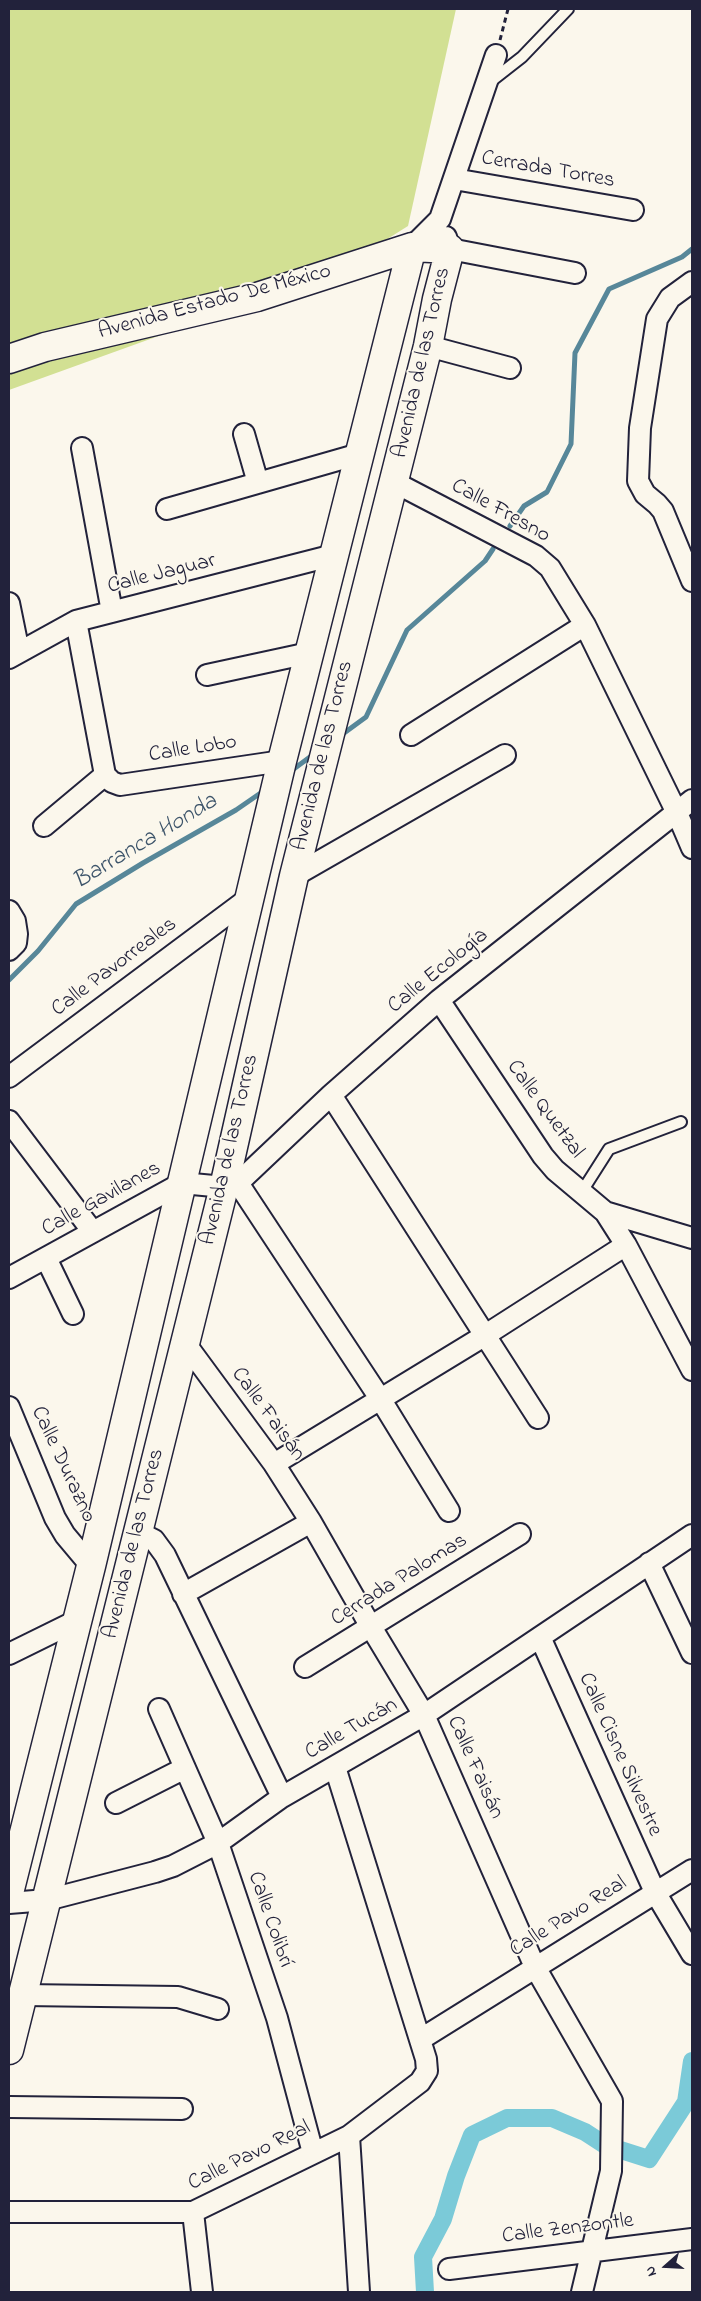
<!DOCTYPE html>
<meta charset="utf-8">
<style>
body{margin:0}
#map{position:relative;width:701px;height:2301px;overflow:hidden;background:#fbf7ec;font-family:"Indie Flower",sans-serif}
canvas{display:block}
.frame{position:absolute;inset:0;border:10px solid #22223b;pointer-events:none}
.north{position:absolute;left:641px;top:2241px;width:50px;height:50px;-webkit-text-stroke:4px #fbf7ec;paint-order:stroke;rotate:251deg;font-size:14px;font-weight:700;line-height:20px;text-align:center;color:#22223b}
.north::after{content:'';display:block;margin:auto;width:18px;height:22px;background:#22223b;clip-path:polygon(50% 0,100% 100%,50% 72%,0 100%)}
</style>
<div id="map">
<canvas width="701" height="2301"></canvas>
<div class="frame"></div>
<div class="north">N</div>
</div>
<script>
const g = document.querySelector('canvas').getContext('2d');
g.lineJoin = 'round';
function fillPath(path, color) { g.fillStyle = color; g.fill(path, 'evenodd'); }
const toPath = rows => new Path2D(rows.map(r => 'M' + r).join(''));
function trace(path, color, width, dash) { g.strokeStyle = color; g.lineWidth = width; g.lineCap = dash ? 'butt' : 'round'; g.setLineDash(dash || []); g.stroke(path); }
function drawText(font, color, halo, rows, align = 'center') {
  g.font = font + ' "Indie Flower",sans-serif'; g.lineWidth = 4; g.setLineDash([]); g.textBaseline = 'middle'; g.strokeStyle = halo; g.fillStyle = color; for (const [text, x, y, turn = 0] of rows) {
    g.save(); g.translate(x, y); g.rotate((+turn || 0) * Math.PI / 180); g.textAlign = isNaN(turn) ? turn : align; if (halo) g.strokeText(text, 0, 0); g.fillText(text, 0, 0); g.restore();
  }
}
const green = toPath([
 [9,9,456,9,408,226,333,273,9,390]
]);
const stream = toPath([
 [510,526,524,506,547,492,571,444,575,353,609,289,682,257,692,249],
 [340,736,366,717,407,630,485,561,493,549],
 [291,771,314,754],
 [9,980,38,951,76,904,143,863,236,810,265,790]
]);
const canal = toPath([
 [425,2292,423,2257,443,2219,456,2176,472,2135,507,2118,552,2118,585,2132,605,2145,649,2159,686,2102,692,2061]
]);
const path = toPath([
 [500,40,508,9]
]);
const service = toPath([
 [490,82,522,57,568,9],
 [581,1193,609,1149,681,1122]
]);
const minor = toPath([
 [454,179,633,210],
 [446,237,450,249,575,273],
 [412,247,440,219,496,55],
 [692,282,670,298,657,319,640,428,638,481,645,494,657,504,663,511,692,581],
 [428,346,510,368],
 [244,434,258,483],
 [82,448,112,612],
 [394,482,536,556,550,568,585,625,677,813,692,848],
 [167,509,359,454],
 [9,603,19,652],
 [76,621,105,775,112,782,120,785,282,761],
 [9,658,76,621,334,555],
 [207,675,309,653],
 [411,735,585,625],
 [44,826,105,775],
 [294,876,505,755],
 [9,911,15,921,17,934,16,943,9,950],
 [439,1000,543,1156,555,1170,605,1212,626,1245,692,1370],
 [9,1077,249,898],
 [331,1095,538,1418],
 [9,1121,93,1232],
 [238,1183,381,1400,449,1511],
 [605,1212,692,1238],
 [46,1258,73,1314],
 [9,1278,182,1183,224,1187,238,1183,331,1095,439,1000,692,800],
 [185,1343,274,1464,311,1522,371,1627,424,1715,535,1967,612,2101,611,2171,582,2292],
 [9,1407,55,1518,65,1535,91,1566],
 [274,1464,484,1336,626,1245],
 [138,1532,154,1540,165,1555,282,1797],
 [649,1563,692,1653],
 [183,1594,311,1522],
 [540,1637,655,1892,692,1954],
 [9,1654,78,1620],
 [305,1667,520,1534],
 [159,1709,218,1843,277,2018,313,2153],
 [116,1803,185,1768],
 [9,1903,47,1900,155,1872,173,1866,218,1843,282,1797,424,1715,692,1535],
 [23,1995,178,1997,218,2009],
 [421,2039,692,1870],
 [9,2107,182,2109],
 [349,2136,359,2292],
 [9,2212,193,2212,349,2136,420,2082,427,2071,426,2059,335,1767],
 [193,2212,202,2292],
 [449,2269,692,2239]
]);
const secondary = toPath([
 [9,359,45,347,257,297,412,247,450,249,437,299,428,346,294,876,224,1187,9,2050],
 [9,1893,91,1566,282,761,412,247]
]);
const streetNames = [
 ["Cerrada Torres",548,171,10],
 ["Avenida Estado De México",215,303,-15],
 ["Avenida de las Torres",423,363,-77],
 ["Calle Fresno",500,512,29],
 ["Calle Jaguar",162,575,-14],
 ["Calle Lobo",193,750,-9],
 ["Avenida de las Torres",324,756,-76],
 ["Calle Pavorreales",115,968,-37],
 ["Calle Ecología",439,972,-39],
 ["Calle Quetzal",544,1110,54],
 ["Avenida de las Torres",231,1150,-77],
 ["Calle Gavilanes",102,1200,-29],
 ["Calle Faisán",267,1415,54],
 ["Calle Durazno",62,1465,65],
 ["Avenida de las Torres",135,1544,-76],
 ["Cerrada Palomas",400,1581,-32],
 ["Calle Tucán",352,1730,-30],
 ["Calle Cisne Silvestre",619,1755,66],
 ["Calle Faisán",474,1768,66],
 ["Calle Pavo Real",569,1918,-32],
 ["Calle Colibrí",269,1920,71],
 ["Calle Pavo Real",250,2157,-26],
 ["Calle Zenzontle",568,2230,-7]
];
const waterNames = [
 ["Barranca Honda",146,843,-31]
];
fillPath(green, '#d2e093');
trace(stream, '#578799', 5);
trace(canal, '#7bcad8', 18);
trace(service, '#22223b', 14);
trace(minor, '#22223b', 24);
trace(secondary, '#22223b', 31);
trace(path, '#22223b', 3, [5, 4]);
trace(service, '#fbf7ec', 10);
trace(minor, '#fbf7ec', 20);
trace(secondary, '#fbf7ec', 28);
drawText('22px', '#22223b', '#fbf7ec', streetNames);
drawText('italic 24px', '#3d546a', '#fbf7ec', waterNames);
</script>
